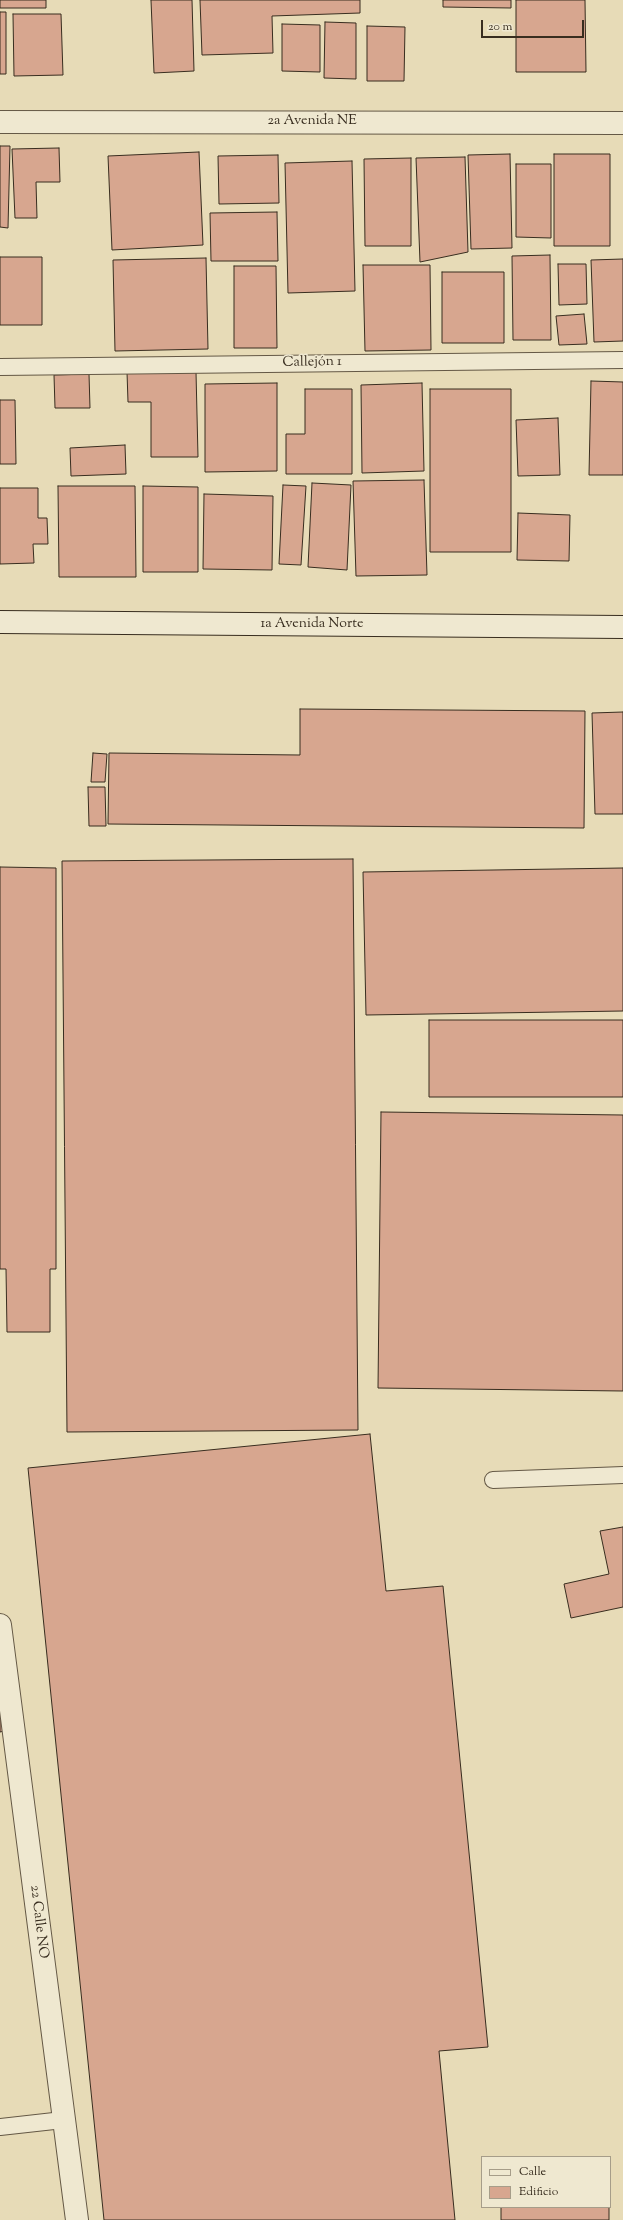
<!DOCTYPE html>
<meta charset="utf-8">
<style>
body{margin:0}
#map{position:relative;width:623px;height:2220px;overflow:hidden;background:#e7dbb7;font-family:"Sorts Mill Goudy",serif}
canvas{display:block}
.legend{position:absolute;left:481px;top:2156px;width:130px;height:52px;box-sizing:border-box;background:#efe8d0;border:1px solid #a69d89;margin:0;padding:5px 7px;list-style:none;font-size:12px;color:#382d1f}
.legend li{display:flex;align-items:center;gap:8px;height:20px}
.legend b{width:20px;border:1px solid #a69d89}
.scale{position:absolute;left:481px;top:20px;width:103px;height:18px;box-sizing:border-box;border:2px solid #382d1f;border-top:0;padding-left:5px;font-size:12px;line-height:14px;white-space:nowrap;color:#382d1f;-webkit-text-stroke:3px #efe8d0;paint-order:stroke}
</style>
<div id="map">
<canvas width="623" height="2220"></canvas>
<ul class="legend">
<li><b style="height:5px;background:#efe8d0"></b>Calle</li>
<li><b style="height:11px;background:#d7a68f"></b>Edificio</li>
</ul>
<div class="scale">20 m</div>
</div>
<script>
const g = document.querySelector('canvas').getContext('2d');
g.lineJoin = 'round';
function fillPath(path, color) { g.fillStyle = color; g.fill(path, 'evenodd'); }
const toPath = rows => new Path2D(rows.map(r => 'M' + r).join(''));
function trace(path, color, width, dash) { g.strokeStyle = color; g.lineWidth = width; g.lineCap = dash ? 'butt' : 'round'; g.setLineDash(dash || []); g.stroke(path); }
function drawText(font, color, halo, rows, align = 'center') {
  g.font = font + ' "Sorts Mill Goudy",serif'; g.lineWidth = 3; g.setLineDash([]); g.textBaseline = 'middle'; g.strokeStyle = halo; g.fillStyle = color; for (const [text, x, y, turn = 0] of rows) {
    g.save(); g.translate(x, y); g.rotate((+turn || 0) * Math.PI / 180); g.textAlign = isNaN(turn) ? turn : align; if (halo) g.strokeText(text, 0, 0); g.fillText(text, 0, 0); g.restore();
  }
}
const building = toPath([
 [0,0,46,0,46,8,0,8,0,0],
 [151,0,192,0,194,71,154,73,151,0],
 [200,0,360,0,360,13,272,16,273,53,202,55,200,0],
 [443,0,511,0,511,8,443,7,443,0],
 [516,0,585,0,586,72,516,72,516,0],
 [0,12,6,12,6,74,0,74,0,12],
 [13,14,61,14,63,75,14,76,13,14],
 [325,22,356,23,356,79,324,78,325,22],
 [282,24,320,25,320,72,282,71,282,24],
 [367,26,405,27,404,81,367,81,367,26],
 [0,146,10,146,8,228,0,227,0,146],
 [59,148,60,182,36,182,37,218,15,218,12,149,59,148],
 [199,152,203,245,112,250,108,156,199,152],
 [510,154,512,248,471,249,468,155,510,154],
 [554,154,610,154,610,246,554,246,554,154],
 [278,155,279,203,219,204,218,156,278,155],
 [465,157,468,252,420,262,416,158,465,157],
 [411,158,411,246,365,246,364,159,411,158],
 [352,161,355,291,288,293,285,163,352,161],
 [516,164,551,164,551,238,516,237,516,164],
 [277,212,278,261,211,261,210,213,277,212],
 [550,255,551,340,513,340,512,256,550,255],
 [0,257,42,257,42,325,0,325,0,257],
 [206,258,208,349,115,351,113,260,206,258],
 [623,259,623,341,594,342,591,260,623,259],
 [558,264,586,264,587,304,559,305,558,264],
 [363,265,430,265,431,350,365,351,363,265],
 [234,266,276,266,277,348,234,348,234,266],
 [442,272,504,272,504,343,442,343,442,272],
 [584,314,587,344,559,345,556,316,584,314],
 [127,372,196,372,198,457,151,457,151,402,128,402,127,372],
 [89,374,90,408,55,408,54,375,89,374],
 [591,381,623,382,623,475,589,475,591,381],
 [277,383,277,471,205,472,205,384,277,383],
 [422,383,424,471,362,473,361,385,422,383],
 [305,389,352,389,352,474,286,474,286,434,305,434,305,389],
 [430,389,511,389,511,552,430,552,430,389],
 [0,400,15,400,16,464,0,464,0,400],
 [558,418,560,475,518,476,516,420,558,418],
 [125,445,126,474,71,476,70,448,125,445],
 [424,480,427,575,356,576,353,481,424,480],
 [312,483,351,485,347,570,308,567,312,483],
 [283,485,306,486,301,565,279,564,283,485],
 [58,486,135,486,136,577,59,577,58,486],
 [143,486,198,487,198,572,143,572,143,486],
 [0,488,38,488,38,518,47,518,48,544,33,544,34,563,0,564,0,488],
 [204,494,273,496,272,570,203,569,204,494],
 [518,513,570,515,569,561,517,560,518,513],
 [300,709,585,711,584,828,108,824,109,753,300,755,300,709],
 [623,712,623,814,595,814,592,713,623,712],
 [93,753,107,754,105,782,91,782,93,753],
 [88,787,105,787,106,826,89,826,88,787],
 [353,859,358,1430,67,1432,62,861,353,859],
 [0,867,56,868,56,1269,50,1269,50,1332,7,1332,6,1269,0,1269,0,867],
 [623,868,623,1011,366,1015,363,872,623,868],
 [429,1020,623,1020,623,1097,429,1097,429,1020],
 [381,1112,623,1115,623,1391,378,1388,381,1112],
 [370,1434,386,1591,443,1586,488,2047,439,2051,455,2220,104,2220,28,1468,370,1434],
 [623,1527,623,1607,571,1618,564,1584,609,1574,600,1531,623,1527],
 [0,1701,4,1731,0,1732,0,1701],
 [501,2207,609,2207,609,2220,501,2220,501,2207]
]);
const lane = toPath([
 [0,367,623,360],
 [493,1480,623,1475],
 [0,2127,63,2120]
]);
const street = toPath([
 [0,122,623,123],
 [0,1625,77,2220]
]);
const secondary = toPath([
 [0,622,623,627]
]);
const streetNames = [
 ["2a Avenida NE",312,122],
 ["Callejón 1",312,363,-1],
 ["1a Avenida Norte",312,625],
 ["22 Calle NO",38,1922,83]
];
fillPath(building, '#d7a68f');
trace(building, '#382d1f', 1);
trace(lane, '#645845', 18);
trace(street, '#645845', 24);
trace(secondary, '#382d1f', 24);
trace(lane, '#efe8d0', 16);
trace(street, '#efe8d0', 22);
trace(secondary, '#efe8d0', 22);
drawText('14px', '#382d1f', '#efe8d0', streetNames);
</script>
